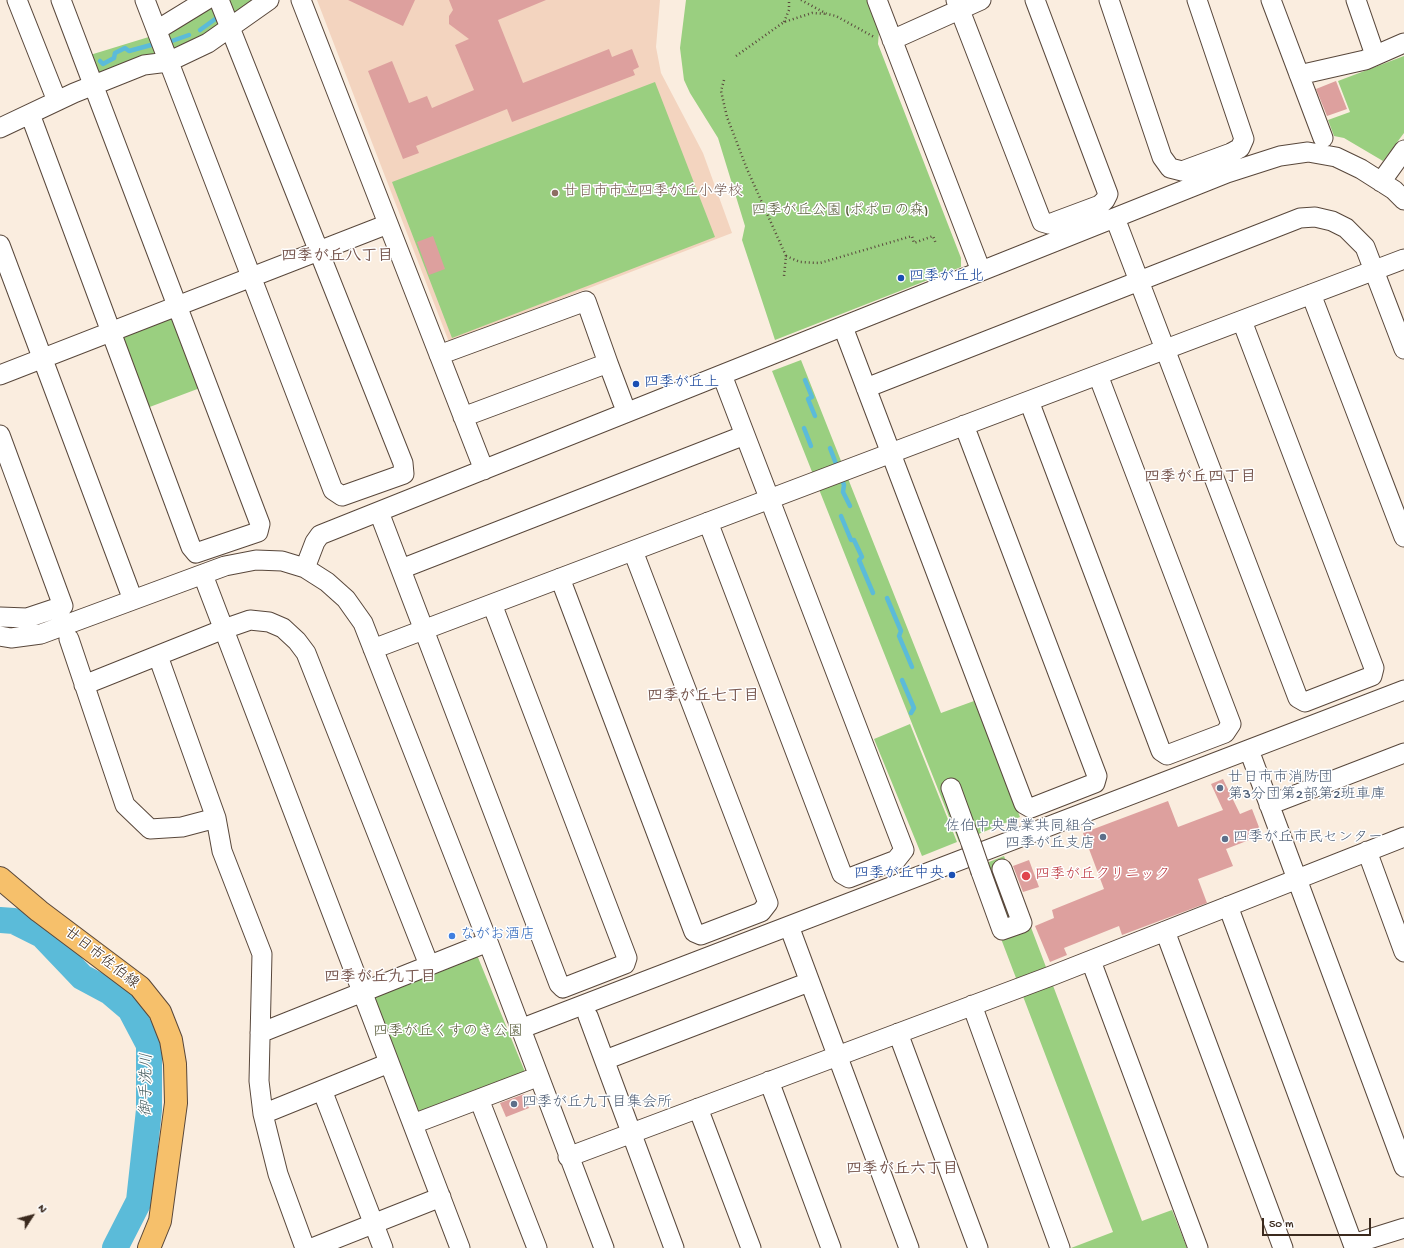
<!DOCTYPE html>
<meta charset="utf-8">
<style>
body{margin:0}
#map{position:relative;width:1404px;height:1248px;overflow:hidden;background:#faeddf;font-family:"Gochi Hand",sans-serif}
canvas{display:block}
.north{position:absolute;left:12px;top:1196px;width:40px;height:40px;-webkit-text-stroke:3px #fff;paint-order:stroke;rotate:54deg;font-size:11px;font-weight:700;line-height:16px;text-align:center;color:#3b2a1e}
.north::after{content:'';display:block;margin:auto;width:14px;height:18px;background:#3b2a1e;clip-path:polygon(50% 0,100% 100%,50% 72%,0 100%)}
.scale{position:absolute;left:1262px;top:1218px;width:109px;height:18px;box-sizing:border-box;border:2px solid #3b2a1e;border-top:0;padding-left:5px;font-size:12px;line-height:14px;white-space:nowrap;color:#3b2a1e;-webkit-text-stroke:3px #fff;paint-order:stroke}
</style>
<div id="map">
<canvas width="1404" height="1248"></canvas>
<div class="north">N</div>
<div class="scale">50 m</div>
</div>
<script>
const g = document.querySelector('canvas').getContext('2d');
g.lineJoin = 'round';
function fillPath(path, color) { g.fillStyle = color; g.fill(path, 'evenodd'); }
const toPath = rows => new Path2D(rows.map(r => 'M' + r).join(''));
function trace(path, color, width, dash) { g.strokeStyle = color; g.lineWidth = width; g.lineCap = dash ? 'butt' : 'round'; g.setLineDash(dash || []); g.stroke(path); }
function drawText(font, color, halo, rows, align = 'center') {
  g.font = font + ' "Gochi Hand","Klee One",sans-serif'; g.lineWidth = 3; g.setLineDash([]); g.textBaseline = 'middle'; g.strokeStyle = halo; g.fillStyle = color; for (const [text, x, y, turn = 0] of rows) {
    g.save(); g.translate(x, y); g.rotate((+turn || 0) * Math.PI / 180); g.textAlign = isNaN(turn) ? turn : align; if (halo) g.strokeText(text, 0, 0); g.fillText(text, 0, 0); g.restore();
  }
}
const built = toPath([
 [317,0,660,0,656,47,661,73,703,153,732,233,449,342]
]);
const green = toPath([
 [222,0,256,0,224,25,174,51,97,75,90,55,165,32],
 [686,0,867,0,879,31,878,44,961,258,961,267,775,340,742,240,745,226,718,138,690,93,684,80,680,48],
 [1404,56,1404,133,1383,161,1344,138,1334,136,1328,120,1350,112,1338,81],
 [655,82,715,237,452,338,392,182],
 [173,316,200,388,147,408,119,336],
 [801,360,941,713,974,701,1020,817,959,842,772,371],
 [910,724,957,842,922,856,874,739],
 [1004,856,1142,1221,1172,1210,1187,1248,1071,1248,1113,1232,974,868],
 [477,955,525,1072,419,1115,371,996]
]);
const stream = toPath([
 [200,30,218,17],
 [169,42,189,35],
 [100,61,103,64,114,58,115,53,125,48,129,51,151,45],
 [805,380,812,397,808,399,815,416],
 [804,428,811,446],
 [830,448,838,469],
 [841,477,844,485,843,492,850,506],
 [841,516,851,540,854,540,862,557,859,560,873,593],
 [887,598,901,631,899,636,912,667],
 [902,680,914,708,911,713]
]);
const river = toPath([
 [0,920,14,921,42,935,82,977,110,992,130,1009,149,1045,149,1110,139,1201,115,1248]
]);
const building = toPath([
 [348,0,415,0,403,26],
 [449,0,546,0,498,20,523,83,609,49,612,57,632,49,639,67,633,70,635,75,512,122,507,109,416,146,419,153,403,159,368,71,392,61,409,103,427,96,432,108,474,90,455,45,469,39,449,24,449,16,453,10],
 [1336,81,1347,109,1327,116,1316,89],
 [433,236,445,269,429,275,417,242],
 [1223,779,1240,814,1252,809,1262,835,1226,849,1233,866,1198,879,1207,903,1122,935,1119,926,1064,948,1067,955,1050,962,1035,926,1054,918,1052,910,1104,889,1083,833,1168,801,1178,827,1223,810,1211,784],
 [1029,860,1039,887,1023,892,1013,866],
 [524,1094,529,1108,506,1117,500,1103]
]);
const path = toPath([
 [801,0,827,14,836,16,874,37],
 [784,22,789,10,789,0],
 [736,56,784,22,812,13,827,14],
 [724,80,721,91,727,117,747,169,786,256,784,276],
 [786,256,800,262,820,263,912,236,914,243,933,236,936,244]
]);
const minor = toPath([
 [17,0,57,101],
 [145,0,333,490,342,496,404,474,403,463,219,0],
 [301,0,484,470],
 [877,0,981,271],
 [956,0,1042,222,1049,224,1100,205,1105,200,1108,194,1035,0],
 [1109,0,1162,157,1170,168,1182,171,1231,153,1240,148,1244,139,1197,0],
 [1271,0,1323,138],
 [1356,0,1375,55],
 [157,30,206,0],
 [892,40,981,0],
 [1299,75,1365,60,1404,43],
 [30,114,191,547,196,553,258,532,260,524,61,0],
 [0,128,74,93,144,65,168,62,208,43,269,0],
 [1381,182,1404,150],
 [1115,218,1298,698,1305,702,1372,676,1374,668,1242,321],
 [0,245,133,600],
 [1311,294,1404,537],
 [843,327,1024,804,1031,808,1095,783,1097,776,964,425],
 [439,355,586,301,608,363,463,417],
 [608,363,623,403],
 [0,375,388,224],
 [866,388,1300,218,1315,217,1332,221,1346,228,1365,247,1404,349],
 [1029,401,1161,751,1167,755,1225,733,1231,724,1098,375],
 [0,435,63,606,27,618,0,617],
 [382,520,559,984,563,988,625,964,627,958,492,604],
 [708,522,842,874,849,878,896,860,904,850,722,375],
 [305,568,315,542,320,535,1227,173,1280,156,1308,152,1336,157,1361,169,1394,190,1404,200],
 [401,569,745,435],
 [203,575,460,1248],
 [560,578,694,932,701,935,761,912,768,903,633,551],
 [0,636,11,638,41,634,225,566,256,560,282,561,305,568,327,582,346,599,363,623,488,942,604,1248],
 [69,639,125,805,150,829,182,827,216,818],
 [373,649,1404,259],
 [158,656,216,818,222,851,262,954,259,1081,263,1114,278,1174,305,1248],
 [84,685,224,629,250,620,269,622,283,628,297,641,306,653,429,965],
 [1249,750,1404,1167],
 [951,788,971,843],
 [1269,805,1404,753],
 [1367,851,1404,952],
 [981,872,1002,930,1022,923,1002,869],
 [1228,906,1353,1244,1404,1228],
 [789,926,909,1248],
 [1165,931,1283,1248],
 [1091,961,1198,1248],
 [972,1005,1060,1248],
 [588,1016,674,1248],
 [520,1029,1404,690],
 [260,1033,488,942],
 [898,1033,978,1248],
 [605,1060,809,982],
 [769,1081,831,1248],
 [322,1090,383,1248],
 [479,1099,529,1080],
 [698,1108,751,1248],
 [263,1114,389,1063],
 [413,1124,479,1099,537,1248],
 [568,1157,1051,976,1404,837],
 [312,1248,441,1197]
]);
const major = toPath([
 [0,878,39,911,140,987,160,1012,171,1040,175,1064,176,1103,160,1221,149,1248]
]);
const minorBridge = toPath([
 [971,843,981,872]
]);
const markers = [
 [555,193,4,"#8d6e63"],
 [901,278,4,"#1a4fb4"],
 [636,384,4,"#1a4fb4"],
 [1220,788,4,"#5c6f8a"],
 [1103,837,4,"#5c6f8a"],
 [1225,839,4,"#5c6f8a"],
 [952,875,4,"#1a4fb4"],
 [1026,876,5,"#e0444e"],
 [452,936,4,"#3f7fe0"],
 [514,1104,4,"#5c6f8a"]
];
const educationNames = [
 ["廿日市市立四季が丘小学校",563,193]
];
const parkNames = [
 ["四季が丘公園 (ポポロの森)",840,212],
 ["四季が丘くすのき公園",448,1033]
];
const transitNames = [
 ["四季が丘北",909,278],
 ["四季が丘上",644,384],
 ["四季が丘中央",944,875,"right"]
];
const serviceNames = [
 ["廿日市市消防団",1228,779],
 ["第3分団第2部第2班車庫",1228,796],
 ["佐伯中央農業共同組合",1095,828,"right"],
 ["四季が丘支店",1095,845,"right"],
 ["四季が丘市民センター",1233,839],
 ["四季が丘九丁目集会所",522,1104]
];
const healthNames = [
 ["四季が丘クリニック",1035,876]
];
const shopNames = [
 ["ながお酒店",460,936]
];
const streetNames = [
 ["廿日市佐伯線",101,959,38]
];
const neighbourhoodNames = [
 ["四季が丘八丁目",337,258],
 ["四季が丘四丁目",1200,479],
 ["四季が丘七丁目",703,698],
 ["四季が丘九丁目",380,979],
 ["四季が丘六丁目",902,1171]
];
const waterNames = [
 ["御手洗川",148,1085,-89]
];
fillPath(built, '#f3d4bf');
fillPath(green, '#9acf80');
trace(stream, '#5bbbd9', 4.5);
trace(river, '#5bbbd9', 26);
fillPath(building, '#dda09e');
trace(minor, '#58473b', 21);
trace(major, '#58473b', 24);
trace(path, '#58473b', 2.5, [1, 3]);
trace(minor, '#fff', 19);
trace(major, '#f6c06b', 22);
trace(minorBridge, '#58473b', 21, []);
trace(minorBridge, '#fff', 19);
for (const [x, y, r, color] of markers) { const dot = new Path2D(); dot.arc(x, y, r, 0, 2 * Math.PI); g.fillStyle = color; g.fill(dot); trace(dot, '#fff', 1.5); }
drawText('15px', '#785e54', '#fff', educationNames, 'left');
drawText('15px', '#585c3b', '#fff', parkNames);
drawText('15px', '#164399', '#fff', transitNames, 'left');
drawText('15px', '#4e5e75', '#fff', serviceNames, 'left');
drawText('15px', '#be3a42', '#fff', healthNames, 'left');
drawText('15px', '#366cbe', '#fff', shopNames, 'left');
drawText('15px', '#3b2a1e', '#fff', streetNames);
drawText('bold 16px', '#74534b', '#fff', neighbourhoodNames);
drawText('italic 16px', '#465d5f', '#fff', waterNames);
</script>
